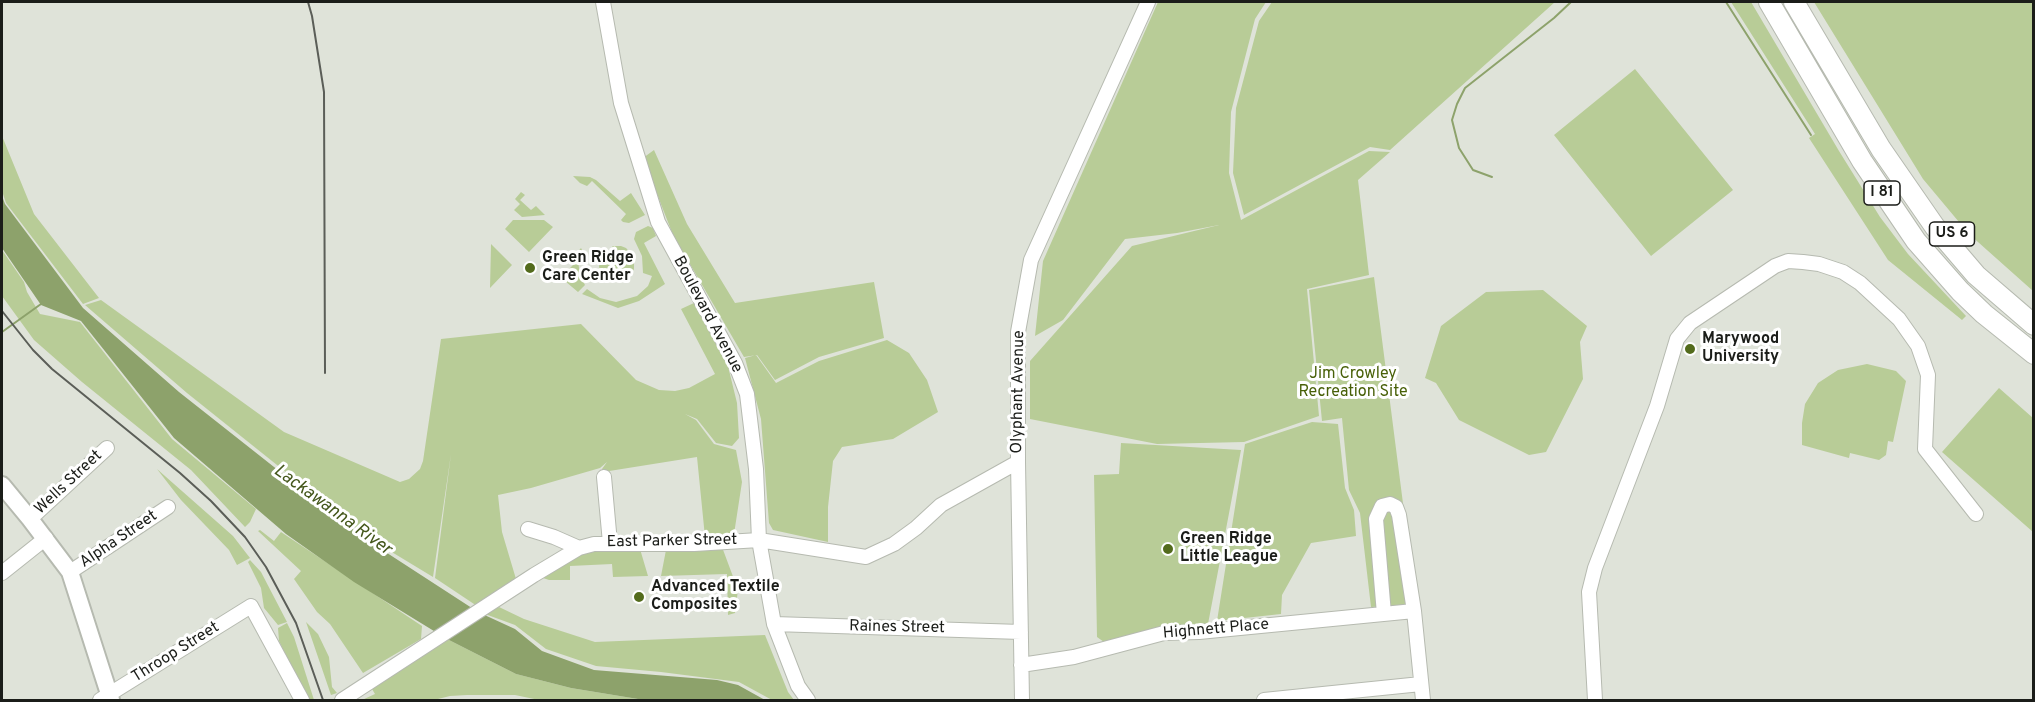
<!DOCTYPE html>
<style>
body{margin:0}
#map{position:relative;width:2035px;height:702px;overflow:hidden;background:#dfe3d9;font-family:Overpass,sans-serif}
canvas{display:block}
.frame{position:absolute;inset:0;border:3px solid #1b1d19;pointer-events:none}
</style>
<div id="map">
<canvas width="2035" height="702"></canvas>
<div class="frame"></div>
</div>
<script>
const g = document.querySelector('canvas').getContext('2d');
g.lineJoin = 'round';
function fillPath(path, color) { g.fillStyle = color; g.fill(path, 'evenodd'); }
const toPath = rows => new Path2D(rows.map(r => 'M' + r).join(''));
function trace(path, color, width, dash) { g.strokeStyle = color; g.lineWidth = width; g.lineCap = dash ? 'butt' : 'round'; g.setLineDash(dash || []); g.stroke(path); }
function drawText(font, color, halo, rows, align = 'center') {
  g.font = font + ' Overpass,sans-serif'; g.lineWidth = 6; g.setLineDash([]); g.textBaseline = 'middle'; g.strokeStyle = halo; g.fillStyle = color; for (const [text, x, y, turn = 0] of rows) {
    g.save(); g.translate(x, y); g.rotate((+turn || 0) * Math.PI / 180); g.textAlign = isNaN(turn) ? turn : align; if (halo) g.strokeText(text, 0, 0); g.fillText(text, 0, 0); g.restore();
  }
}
const green = toPath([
 [1158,2,1266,2,1255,19,1231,112,1229,173,1241,220,1369,151,1390,152,1358,180,1369,275,1307,289,1319,416,1244,442,1157,444,1030,419,1030,361,1132,246,1219,225,1177,233,1125,239,1063,320,1035,336,1043,261],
 [1272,2,1555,2,1390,150,1370,147,1244,215,1233,173,1236,108,1259,21],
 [1731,2,1751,2,1839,151,1880,217,1908,254,1966,316,1962,320,1888,260,1809,138,1815,134],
 [1814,2,2033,2,2033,291,1969,234,1923,179],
 [1635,69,1733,190,1651,256,1554,135],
 [2,136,34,214,99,298,83,304,6,203,2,191],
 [654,150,687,224,735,303,874,282,884,338,819,357,775,380,757,355,744,357,673,235,643,158],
 [573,176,590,177,596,180,620,201,631,193,645,215,629,223,623,222,621,220,626,214,592,181,587,186,580,183],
 [521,192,525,195,520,200,531,210,536,206,545,215,522,217,514,210,520,204,515,199],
 [513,220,544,220,553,227,529,252,505,229],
 [648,226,653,228,656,236,644,243,665,284,639,301,618,308,582,294,587,289,600,298,616,302,637,296,648,286,652,276,643,273,642,256,634,239,636,232],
 [491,244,512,265,490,288],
 [612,246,621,246,626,248,634,257,634,269,631,275,621,281,610,280,601,272,599,267,600,259,613,247],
 [581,248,582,250,578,261,580,275,585,285,578,292,553,271,555,269,563,275,574,264,576,254],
 [2,250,24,282,27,292,40,314,80,322,172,439,256,509,250,522,245,527,191,470,82,382,34,340,2,296],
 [1374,277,1416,605,1371,607,1360,513,1349,490,1342,418,1322,421,1309,290],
 [1543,290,1587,326,1580,342,1583,379,1546,452,1529,455,1459,420,1436,383,1425,378,1441,326,1486,292],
 [101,300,284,432,400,482,409,479,420,469,423,461,441,339,581,324,636,380,659,390,675,391,689,388,715,374,681,309,694,303,726,358,737,403,739,438,732,446,716,443,697,419,685,414,696,420,714,444,736,450,742,482,734,534,705,537,697,457,603,472,602,469,607,462,600,468,531,488,498,495,502,532,516,579,477,606,435,578,451,454,433,577,367,537,187,393,85,305],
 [887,340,909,353,927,380,938,412,893,439,842,447,833,461,828,507,828,542,773,530,769,523,761,419,745,358,756,355,776,383,819,361],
 [1867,364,1896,371,1906,381,1893,442,1888,441,1886,455,1879,460,1850,453,1849,458,1802,445,1802,423,1805,404,1818,383,1838,370],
 [1999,388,2033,418,2033,532,1942,452],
 [1312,422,1338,424,1345,488,1354,510,1356,536,1311,543,1282,595,1281,614,1217,621,1245,444],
 [1121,443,1241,450,1208,624,1164,627,1104,642,1097,637,1094,475,1119,474],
 [157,469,233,536,250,558,237,565,229,550,181,500],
 [260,530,274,541,281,532,422,626,421,639,363,673,330,624,317,612,294,579,301,571,258,531],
 [722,547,738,590,735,613,728,615,727,574,661,576,666,550],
 [640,549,648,576,613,577,612,564,570,566,570,580,549,580,543,578,582,552,591,550],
 [250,560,261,572,287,622,278,625,264,608,261,588,248,562],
 [499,607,524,619,595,642,765,635,788,692,794,700,772,700,739,682,661,672,596,666,546,649,515,625,485,614],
 [306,622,318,634,329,657,332,687,337,693,331,695],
 [287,623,294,637,314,700,307,700,306,698,279,641,278,628],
 [447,639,516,674,571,688,644,700,539,700,515,695,467,695,450,696,434,700,362,700,375,694,372,689]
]);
const water = toPath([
 [2,196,5,204,83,308,179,392,364,538,478,612,515,629,542,651,594,670,717,680,738,685,765,700,644,700,571,688,516,674,447,639,354,582,286,534,174,438,81,321,41,305,2,248]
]);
const stream = toPath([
 [1726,2,1811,135],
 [1492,177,1473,170,1459,148,1452,120,1457,104,1465,88,1554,18,1571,2],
 [2,332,41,304]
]);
const minor = toPath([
 [603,2,621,103,658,222,735,363,747,394,756,469,759,540,774,624,798,686,808,700],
 [604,477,610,543],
 [30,519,107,448],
 [528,529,554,537,579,548],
 [70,572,168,507],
 [2,573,46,538],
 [1384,614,1376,519,1382,506,1390,504,1396,507,1399,515,1414,611,1423,700],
 [774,624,1021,632],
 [1021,665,1074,657,1164,633,1199,632,1414,611],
 [100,700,251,606,302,700],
 [342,700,534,575,579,548,594,544,694,544,759,540,866,557,894,544,916,528,941,505,1018,462],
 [1022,700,1018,462,1018,332,1031,260,1148,2],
 [1264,700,1421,684],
 [1595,700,1589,592,1595,568,1657,406,1677,339,1690,323,1775,266,1788,261,1803,262,1819,264,1843,272,1860,283,1899,319,1918,346,1928,375,1925,449,1976,514]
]);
const major = toPath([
 [2,485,30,519,70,572,111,700]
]);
const highway = toPath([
 [1769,2,1862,161,1916,241,1960,291,1984,314,2034,354],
 [1794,2,1881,149,1935,227,1976,275,2034,325]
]);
const rail = toPath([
 [308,2,312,16,324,92,325,373],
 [2,311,33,350,52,369,180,473,211,501,245,537,266,567,296,623,323,700]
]);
const markers = [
 [530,268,6,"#536b1c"],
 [1690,349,6,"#536b1c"],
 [1168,549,6,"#536b1c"],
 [639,597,6,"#536b1c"]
];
const shields = [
 [1882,193,36],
 [1952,234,45]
];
const shieldNames = [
 ["I 81",1882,193],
 ["US 6",1952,234]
];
const poiNames = [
 ["Green Ridge",542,259],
 ["Care Center",542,277],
 ["Marywood",1702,340],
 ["University",1702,358],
 ["Green Ridge",1180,540],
 ["Little League",1180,558],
 ["Advanced Textile",651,588],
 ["Composites",651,606]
];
const streetNames = [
 ["Boulevard Avenue",707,315,62],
 ["Olyphant Avenue",1019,392,-89],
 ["Wells Street",69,483,-43],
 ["Alpha Street",119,540,-34],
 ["East Parker Street",672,542,-1],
 ["Raines Street",897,628,1],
 ["Highnett Place",1216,630,-5],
 ["Throop Street",176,653,-32]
];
const parkNames = [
 ["Jim Crowley",1353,375],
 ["Recreation Site",1353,393]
];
const waterNames = [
 ["Lackawanna River",332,511,36]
];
fillPath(green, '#b8cc97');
fillPath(water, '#8da26b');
trace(stream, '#8da26b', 2);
trace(minor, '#b6bab0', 16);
trace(major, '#b6bab0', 20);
trace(highway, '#b6bab0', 22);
trace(minor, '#fff', 14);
trace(major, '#fff', 16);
trace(highway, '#fff', 20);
trace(rail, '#5b5e58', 2);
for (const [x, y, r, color] of markers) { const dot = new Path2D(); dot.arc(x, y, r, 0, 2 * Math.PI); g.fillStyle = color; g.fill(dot); trace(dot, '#fff', 2); }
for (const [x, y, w] of shields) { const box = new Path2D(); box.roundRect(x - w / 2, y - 12, w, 24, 4.5); g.fillStyle = '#fff'; g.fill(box); trace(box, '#1b1d19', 1.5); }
drawText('bold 15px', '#1b1d19', null, shieldNames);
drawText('bold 16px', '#1b1d19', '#fff', poiNames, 'left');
drawText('16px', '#1b1d19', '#fff', streetNames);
drawText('16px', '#486008', '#fff', parkNames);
drawText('italic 18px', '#44571b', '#fff', waterNames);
</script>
